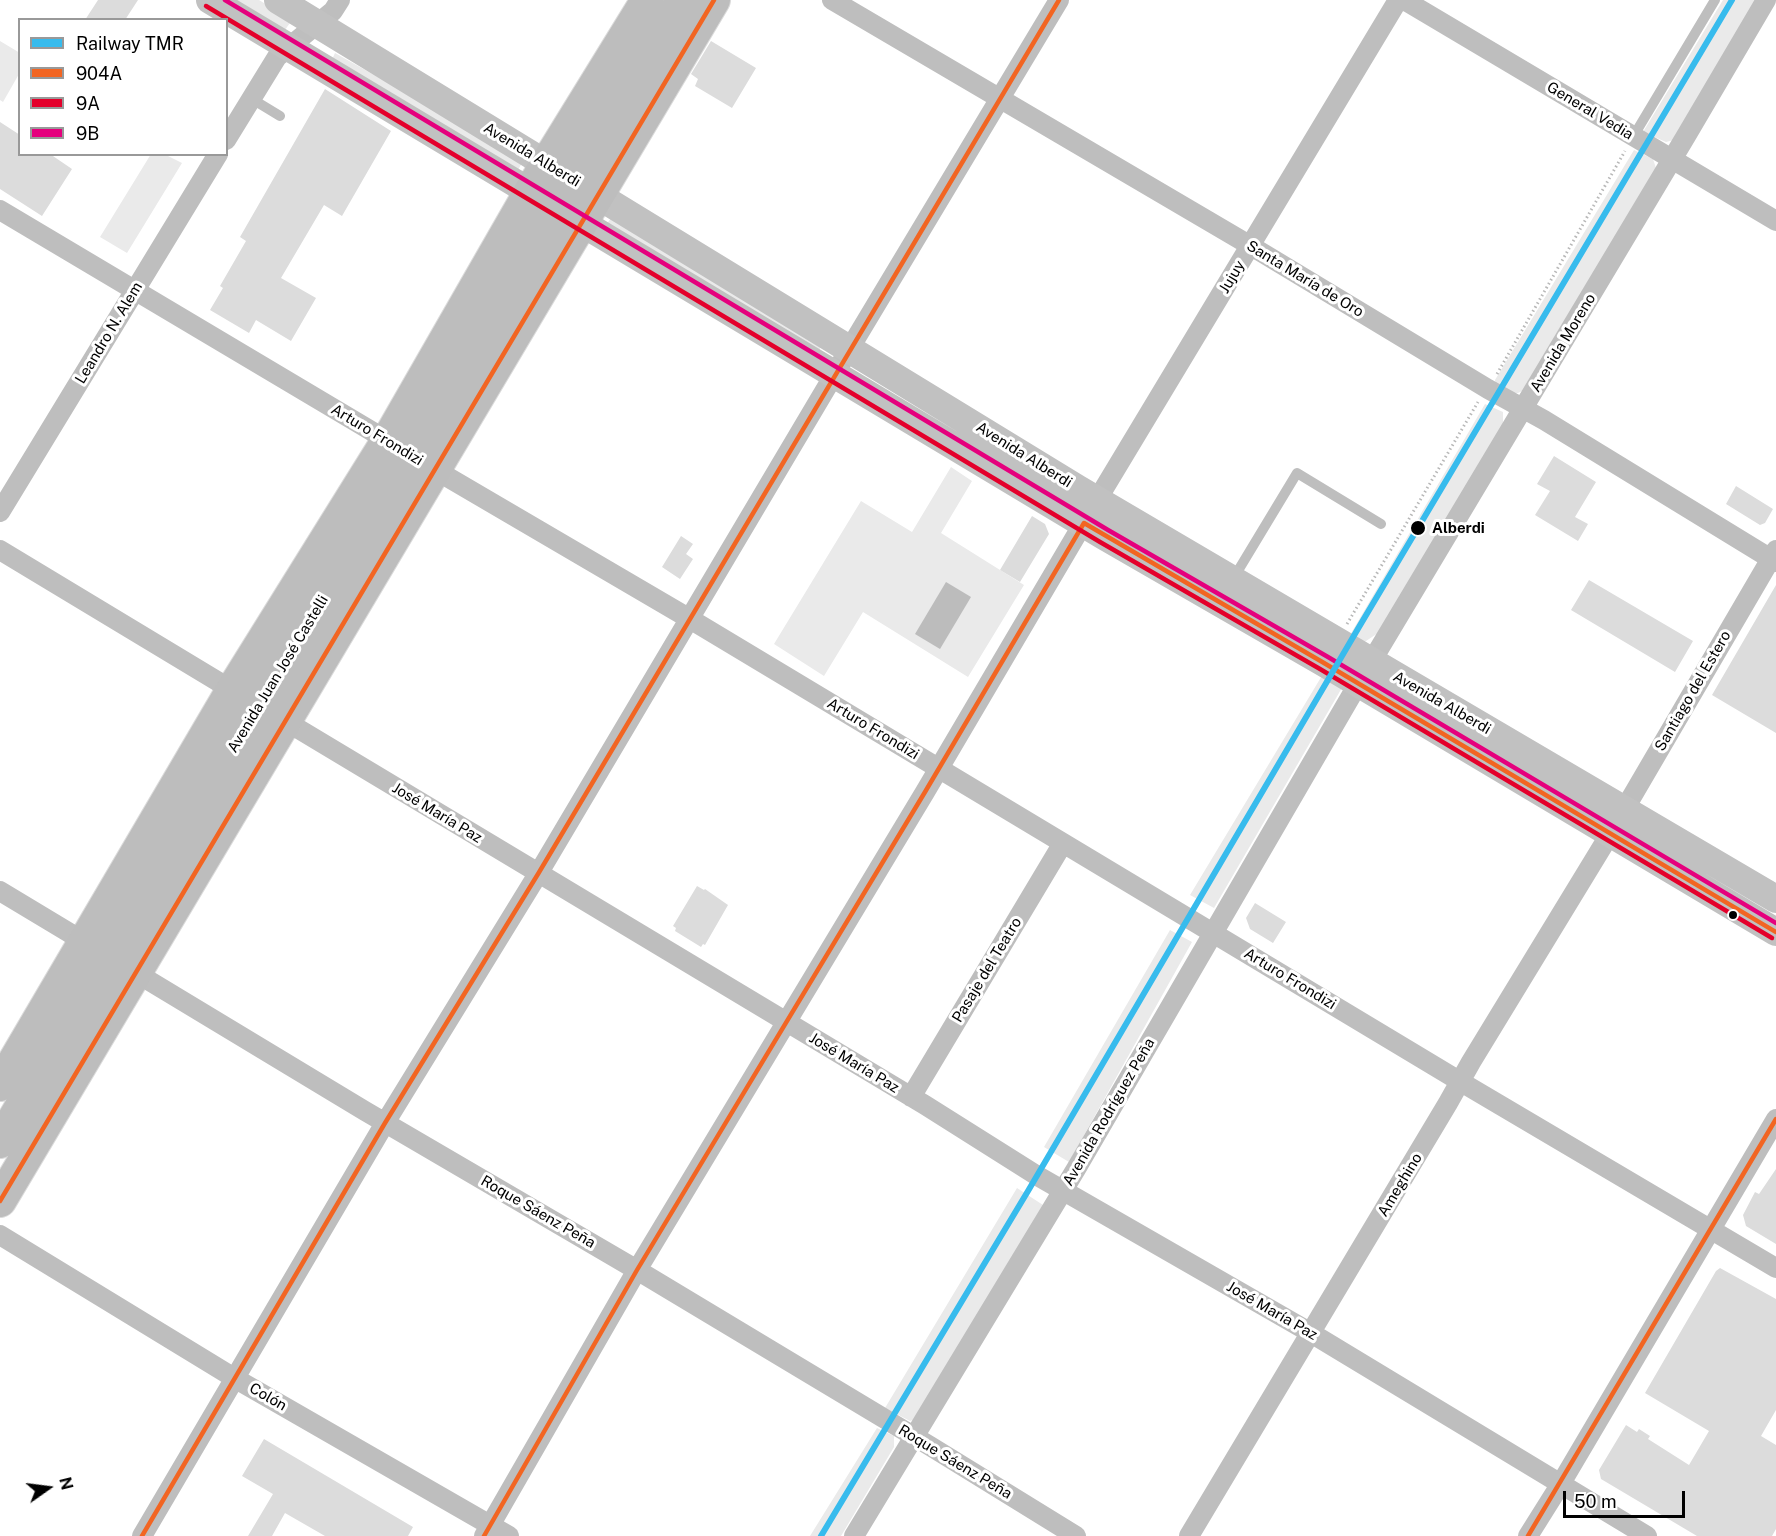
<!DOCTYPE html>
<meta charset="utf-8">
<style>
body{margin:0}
#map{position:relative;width:1776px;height:1536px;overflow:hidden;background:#fff;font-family:"Public Sans",sans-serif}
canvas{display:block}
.legend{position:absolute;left:18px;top:18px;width:210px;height:138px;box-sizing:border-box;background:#fff;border:2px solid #999;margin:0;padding:8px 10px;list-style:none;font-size:18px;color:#000}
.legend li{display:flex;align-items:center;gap:12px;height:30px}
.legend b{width:30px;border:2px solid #999}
.north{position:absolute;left:18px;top:1458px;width:60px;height:60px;-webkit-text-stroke:4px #fff;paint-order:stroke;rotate:76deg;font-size:16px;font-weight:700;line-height:24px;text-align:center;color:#000}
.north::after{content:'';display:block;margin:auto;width:21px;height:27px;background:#000;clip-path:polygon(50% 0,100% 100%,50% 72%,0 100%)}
.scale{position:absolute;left:1563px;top:1491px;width:122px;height:27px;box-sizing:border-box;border:3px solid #000;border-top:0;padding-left:8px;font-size:18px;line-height:21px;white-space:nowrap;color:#000;-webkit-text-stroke:4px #fff;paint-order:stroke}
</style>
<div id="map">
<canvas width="1776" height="1536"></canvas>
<ul class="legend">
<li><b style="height:8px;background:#37bbed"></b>Railway TMR</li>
<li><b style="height:8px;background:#f26522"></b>904A</li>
<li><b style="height:8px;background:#e4002b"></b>9A</li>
<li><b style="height:8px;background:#e5007d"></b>9B</li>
</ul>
<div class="north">N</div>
<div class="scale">50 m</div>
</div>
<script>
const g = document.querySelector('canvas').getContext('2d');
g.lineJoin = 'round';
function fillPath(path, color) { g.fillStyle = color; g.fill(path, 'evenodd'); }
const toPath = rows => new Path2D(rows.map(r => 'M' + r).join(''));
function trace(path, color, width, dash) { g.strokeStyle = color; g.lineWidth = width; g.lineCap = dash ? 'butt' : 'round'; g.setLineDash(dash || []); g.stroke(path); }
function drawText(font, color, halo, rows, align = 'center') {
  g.font = font + ' "Public Sans",sans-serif'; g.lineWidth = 6; g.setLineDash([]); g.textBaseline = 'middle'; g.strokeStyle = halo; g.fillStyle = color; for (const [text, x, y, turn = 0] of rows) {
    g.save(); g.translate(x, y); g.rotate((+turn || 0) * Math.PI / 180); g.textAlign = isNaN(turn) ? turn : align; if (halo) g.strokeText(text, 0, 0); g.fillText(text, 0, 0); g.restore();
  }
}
const green = toPath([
 [235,0,259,0,292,20,285,30],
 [1723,0,1755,0,1677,139,1666,142,1643,132],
 [0,41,20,53,19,74,3,102,0,100],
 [335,53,522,158,522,163,518,170,330,64],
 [1634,150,1653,159,1657,171,1528,388,1518,393,1508,393,1496,386,1495,380],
 [151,154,166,155,182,163,127,253,100,237],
 [611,218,822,346,818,351,606,225],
 [1485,404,1503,412,1503,424,1378,633,1363,643,1350,635],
 [951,467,972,481,941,533,1024,585,968,677,863,612,824,676,774,644,861,501,912,532],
 [1323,674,1343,686,1214,908,1190,895],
 [1170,930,1192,942,1069,1162,1044,1147],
 [1017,1188,1043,1205,918,1418,910,1421,885,1408],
 [877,1428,894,1436,894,1447,841,1536,810,1536]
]);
const water = toPath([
 [946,582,971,597,940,649,915,634]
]);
const building = toPath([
 [98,0,138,0,125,20,85,20],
 [711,41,756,68,732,108,695,86,698,79,691,74],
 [325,89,391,131,342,216,324,205,281,278,316,298,291,341,256,320,249,333,210,310,223,288,220,286,246,241,240,237],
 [0,122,20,135,20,154,50,154,72,169,42,216,0,189],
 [1554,456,1596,482,1575,517,1588,524,1578,541,1535,515,1550,491,1537,484],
 [1736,486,1773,509,1765,523,1760,525,1726,504],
 [1032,516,1045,524,1049,534,1020,582,1000,570],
 [681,536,693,544,686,554,693,559,680,579,662,567],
 [1589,580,1693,641,1675,672,1571,610],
 [1776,585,1776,733,1712,695],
 [697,886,704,890,705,889,728,905,705,945,703,944,701,947,675,931,676,928,673,926],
 [1255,903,1286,922,1273,943,1250,929,1246,918],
 [1776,1169,1776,1244,1746,1226,1743,1215,1755,1192,1759,1194],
 [1720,1268,1776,1299,1776,1410,1761,1436,1776,1445,1776,1529,1772,1536,1697,1536,1601,1479,1599,1470,1626,1425,1637,1432,1639,1429,1650,1436,1648,1439,1689,1465,1709,1431,1645,1393,1716,1271],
 [264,1439,413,1527,408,1536,325,1536,285,1513,272,1536,248,1536,273,1494,242,1476]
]);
const path = toPath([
 [1497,374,1625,151],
 [1347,624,1478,402]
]);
const service = toPath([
 [252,99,280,116],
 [1633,137,1715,0],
 [1233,579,1297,473,1381,524]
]);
const minor = toPath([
 [832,0,1251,246,1488,389,1544,420,1776,562],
 [1404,0,1776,221],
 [226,140,277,57,333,11,340,0],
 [0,210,395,445],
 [427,465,690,619,1461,1082,1776,1268],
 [0,512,218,154],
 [0,550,242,696],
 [277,716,925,1105,1036,1175,1311,1333,1647,1536],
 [0,891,93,947],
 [128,968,365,1111,637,1270,930,1446,1076,1536],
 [911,1097,1063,843],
 [0,1235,236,1379,509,1536],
 [142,1536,385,1123,538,874,850,348,1059,0],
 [484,1536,637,1270,925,792,1097,500,1398,0],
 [854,1536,1076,1169,1358,684,1686,136,1766,0],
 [1189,1536,1448,1103,1471,1062,1610,834,1776,550],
 [1528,1536,1560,1485,1776,1119]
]);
const secondary = toPath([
 [210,0,1104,536,1324,663,1776,932],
 [278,0,1078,489,1776,899]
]);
const primary = toPath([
 [0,1085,232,690,387,441,546,164,647,0],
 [0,1142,259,705,682,0],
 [0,1201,714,0]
]);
const bus1 = toPath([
 [0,1201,714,0],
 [142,1536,385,1123,538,874,1059,0],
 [484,1536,637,1270,925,792,1084,523,1324,663,1776,932],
 [1528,1536,1776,1119]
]);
const bus2 = toPath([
 [206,6,1100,542,1320,669,1772,938]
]);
const bus3 = toPath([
 [225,0,1108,530,1328,657,1776,923]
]);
const rail1 = toPath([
 [821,1536,1028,1191,1359,627,1732,0]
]);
const markers = [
 [1418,528,8,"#000"],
 [1733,915,5,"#000"]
];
const streetNames = [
 ["General Vedia",1590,111,31],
 ["Avenida Alberdi",532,155,31],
 ["Jujuy",1232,277,-59],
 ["Santa María de Oro",1305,279,31],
 ["Leandro N. Alem",109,333,-59],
 ["Avenida Moreno",1563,343,-59],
 ["Arturo Frondizi",377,435,31],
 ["Avenida Alberdi",1024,455,32],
 ["Avenida Juan José Castelli",278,674,-59],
 ["Santiago del Estero",1693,691,-60],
 ["Avenida Alberdi",1442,703,30],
 ["Arturo Frondizi",873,729,31],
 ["José María Paz",437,813,31],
 ["Pasaje del Teatro",987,970,-59],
 ["Arturo Frondizi",1290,979,31],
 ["José María Paz",854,1063,31],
 ["Avenida Rodríguez Peña",1109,1112,-60],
 ["Ameghino",1400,1185,-59],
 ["Roque Sáenz Peña",538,1212,30],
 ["José María Paz",1272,1311,30],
 ["Colón",268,1397,30],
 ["Roque Sáenz Peña",955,1462,31]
];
const stopNames = [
 ["Alberdi",1432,528]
];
fillPath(green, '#eaeaea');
fillPath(water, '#bcbcbc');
fillPath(building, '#dcdcdc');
trace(primary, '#dbdbdb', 34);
trace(path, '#b8b8b8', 3, [1.5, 3]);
trace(service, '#bebebe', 10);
trace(minor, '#bebebe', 20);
trace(secondary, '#c1c1c1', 28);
trace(primary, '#bdbdbd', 32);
trace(bus1, '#f26522', 4.5);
trace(bus2, '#e4002b', 4.5);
trace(bus3, '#e5007d', 4.5);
trace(rail1, '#37bbed', 6);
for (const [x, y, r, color] of markers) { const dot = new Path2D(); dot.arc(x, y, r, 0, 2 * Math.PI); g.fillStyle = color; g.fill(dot); trace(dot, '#fff', 2); }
drawText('15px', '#000', '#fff', streetNames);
drawText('bold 15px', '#000', '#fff', stopNames, 'left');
</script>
